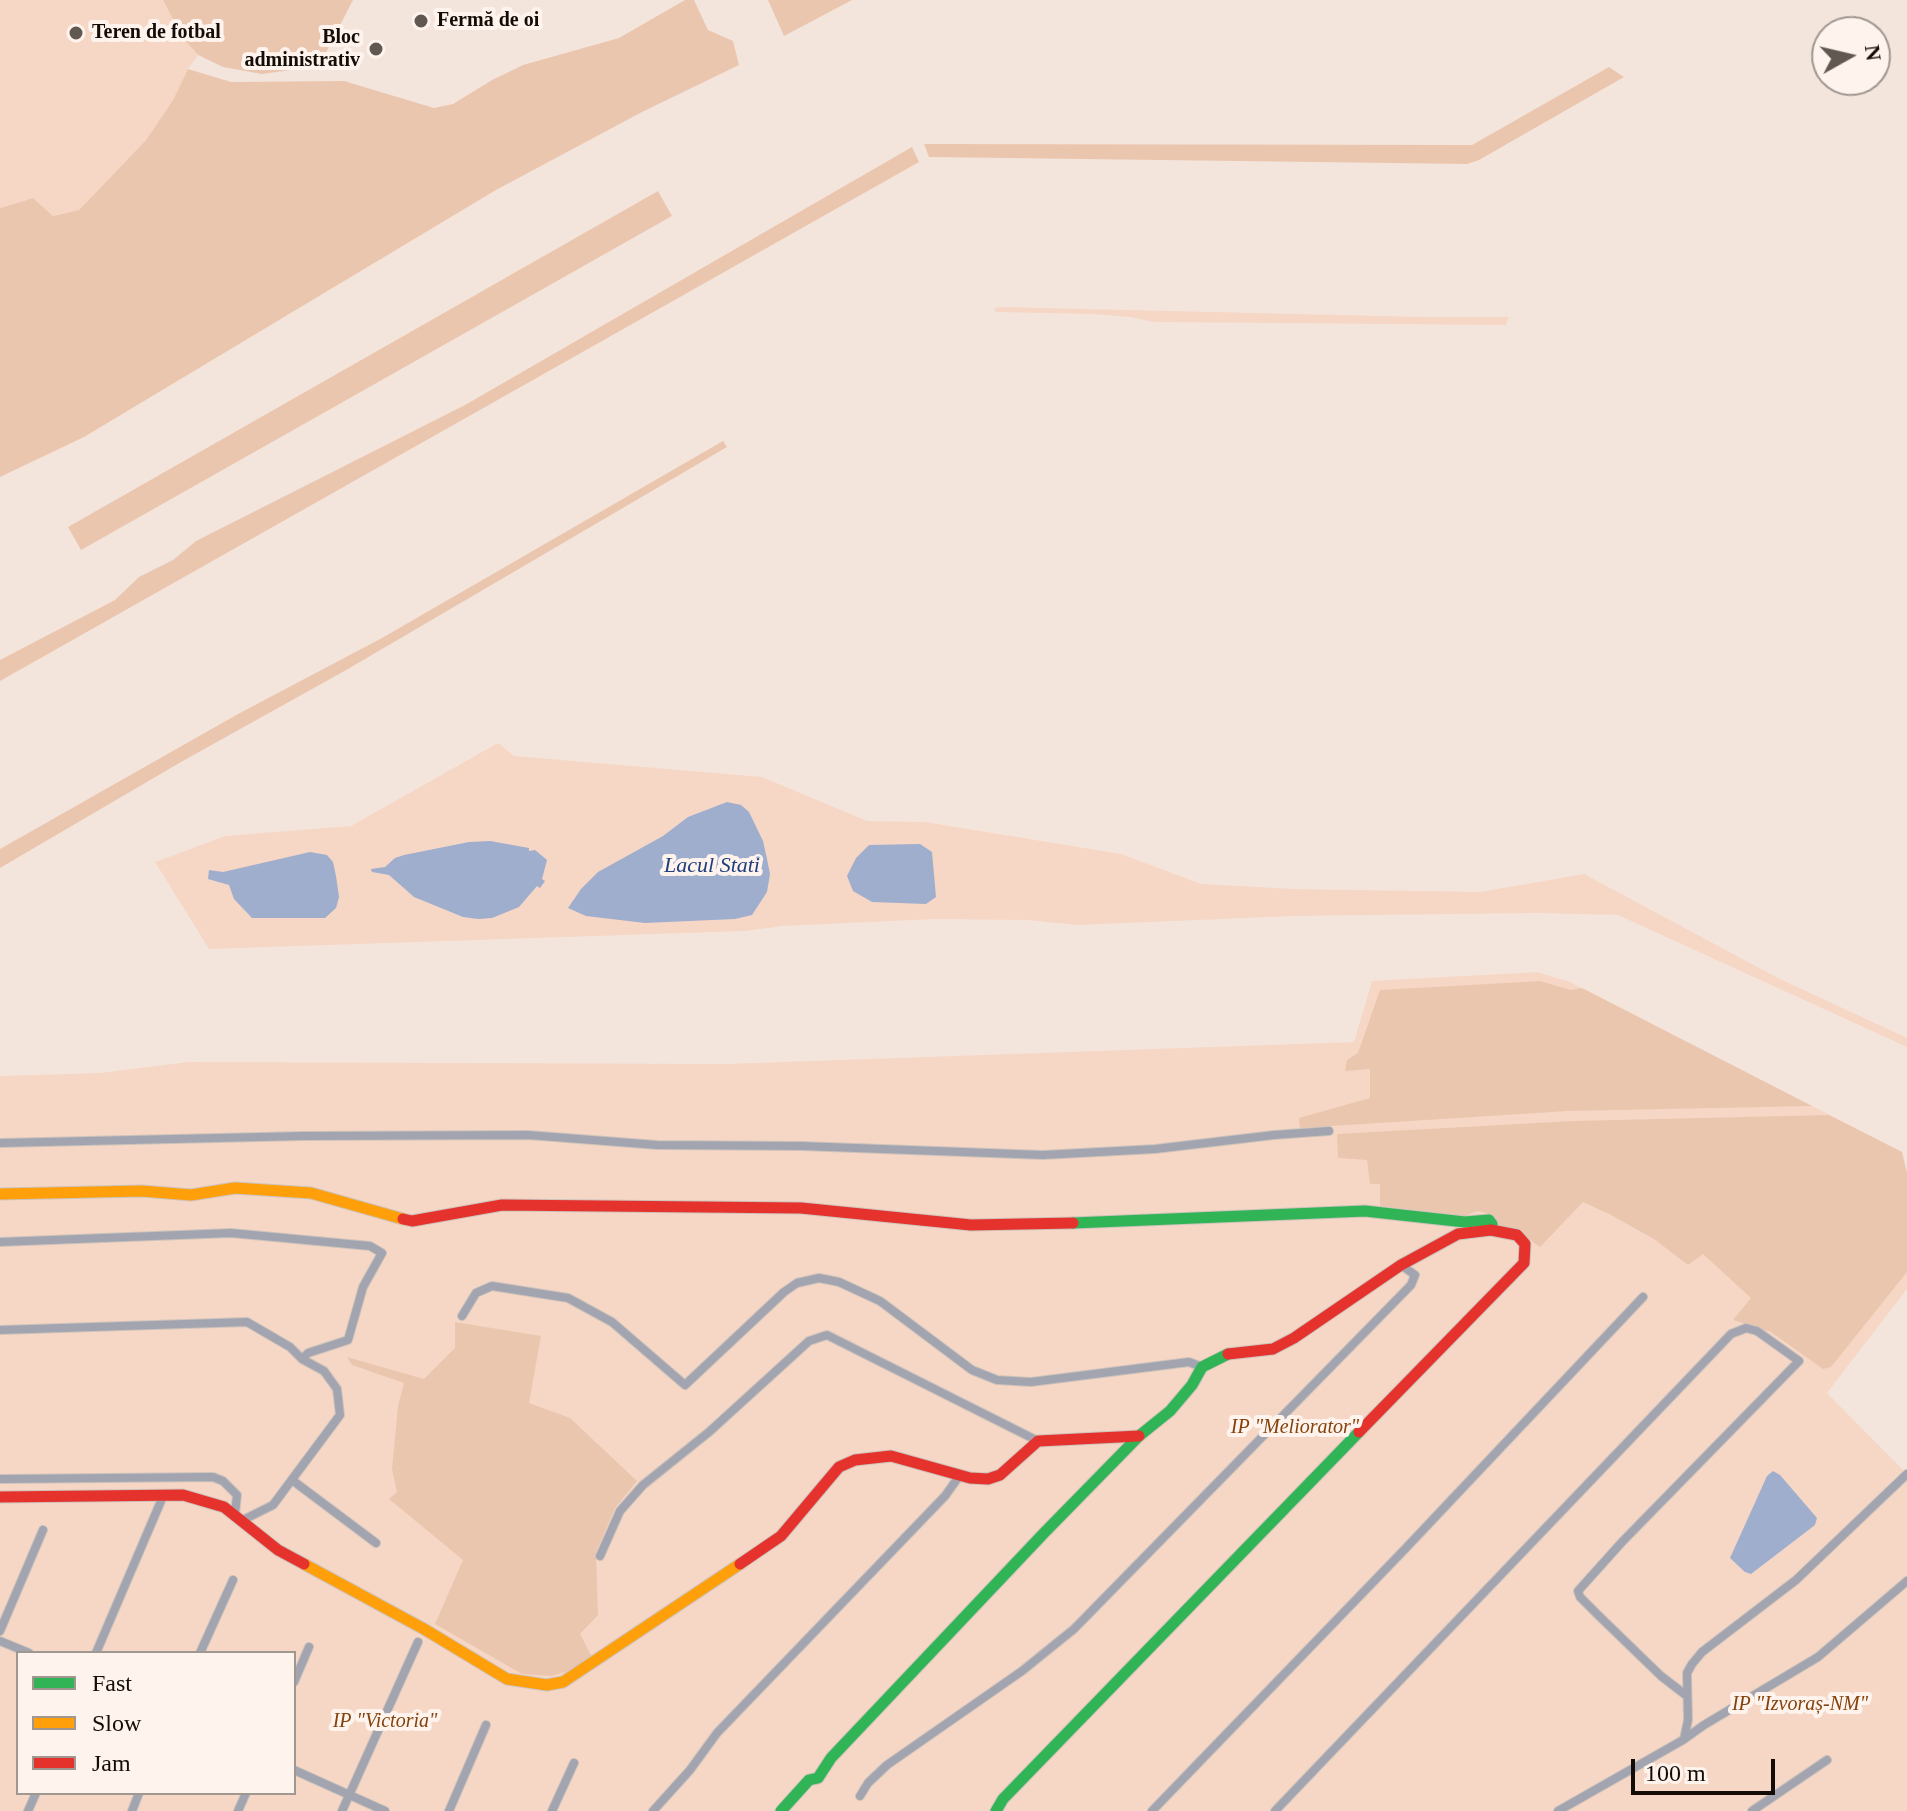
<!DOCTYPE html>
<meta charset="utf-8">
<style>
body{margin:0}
#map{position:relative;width:1907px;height:1811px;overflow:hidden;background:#f4e5dc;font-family:Georgia,serif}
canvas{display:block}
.legend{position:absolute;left:16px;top:1651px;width:280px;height:144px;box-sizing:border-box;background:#fef3ed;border:2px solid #a09791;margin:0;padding:10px 14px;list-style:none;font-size:24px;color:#140c07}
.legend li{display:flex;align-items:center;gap:16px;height:40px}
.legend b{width:40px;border:2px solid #a09791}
.north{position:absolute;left:1811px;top:16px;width:80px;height:80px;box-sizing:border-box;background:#fef3ed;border:2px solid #a09791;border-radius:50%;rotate:82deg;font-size:22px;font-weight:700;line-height:32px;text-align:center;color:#140c07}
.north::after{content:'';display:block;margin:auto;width:28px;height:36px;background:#625852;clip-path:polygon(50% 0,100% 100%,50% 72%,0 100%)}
.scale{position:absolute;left:1631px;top:1759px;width:144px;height:36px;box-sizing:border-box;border:4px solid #140c07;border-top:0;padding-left:10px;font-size:24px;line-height:28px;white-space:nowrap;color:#140c07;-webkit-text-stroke:6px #fef3ed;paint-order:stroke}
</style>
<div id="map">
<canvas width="1907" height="1811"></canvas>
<ul class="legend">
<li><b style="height:10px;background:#30b455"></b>Fast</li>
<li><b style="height:10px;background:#ff9f0a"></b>Slow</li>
<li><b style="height:10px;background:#e5322d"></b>Jam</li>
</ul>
<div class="north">N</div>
<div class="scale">100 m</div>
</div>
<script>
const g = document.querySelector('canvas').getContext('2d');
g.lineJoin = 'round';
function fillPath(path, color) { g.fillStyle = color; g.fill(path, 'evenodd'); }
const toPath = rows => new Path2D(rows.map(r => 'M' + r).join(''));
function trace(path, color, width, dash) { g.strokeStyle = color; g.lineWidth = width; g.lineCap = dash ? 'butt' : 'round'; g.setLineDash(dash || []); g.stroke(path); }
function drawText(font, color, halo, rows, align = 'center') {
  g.font = font + ' Georgia,serif'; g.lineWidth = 8; g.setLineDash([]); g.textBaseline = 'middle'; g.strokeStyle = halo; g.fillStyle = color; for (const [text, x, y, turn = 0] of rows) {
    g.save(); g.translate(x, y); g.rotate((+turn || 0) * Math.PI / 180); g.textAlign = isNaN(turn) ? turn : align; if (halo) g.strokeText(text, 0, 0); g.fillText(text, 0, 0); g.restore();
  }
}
const green = toPath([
 [0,0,163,0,182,37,198,55,188,69,173,100,146,140,79,210,53,216,33,198,0,208],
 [1000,307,1425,317,1509,317,1506,325,1154,322,1130,317,1094,314,996,312,994,309],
 [498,743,514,756,762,777,867,821,925,822,1121,854,1201,884,1293,889,1480,892,1584,874,1778,978,1907,1038,1907,1047,1618,915,1536,913,1294,916,1077,925,1028,920,935,919,783,926,744,931,209,949,155,862,225,836,351,826],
 [1537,972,1570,982,1902,1152,1907,1173,1907,1289,1827,1393,1904,1471,1907,1469,1907,1811,0,1811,0,1076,99,1073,189,1062,726,1064,1354,1042,1372,981],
 [18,1653,294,1653,294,1793,18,1793]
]);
const forest = toPath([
 [163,0,353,0,319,66,262,74,223,67,198,55,182,37],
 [685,0,694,0,708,30,733,41,739,65,642,112,496,190,84,437,0,477,0,208,33,198,53,216,79,210,146,140,173,100,188,69,231,82,344,81,434,108,453,104,492,80,523,65,619,38],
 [768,0,852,0,784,36],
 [1609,67,1624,77,1479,160,1467,164,929,157,924,144,1472,145],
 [912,147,919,162,0,681,0,660,115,600,139,577,173,560,196,541,465,405],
 [658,191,672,216,81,550,68,527],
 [723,441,727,447,348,669,181,762,0,868,0,849,238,714,382,638],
 [1540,981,1571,990,1582,988,1812,1106,1568,1111,1300,1128,1299,1118,1370,1098,1370,1069,1345,1071,1347,1060,1358,1053,1380,990],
 [1829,1115,1902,1152,1907,1173,1907,1272,1831,1367,1823,1369,1771,1332,1733,1320,1751,1298,1703,1254,1688,1265,1654,1239,1611,1215,1583,1202,1540,1247,1515,1229,1497,1225,1494,1217,1486,1213,1478,1211,1464,1216,1380,1206,1380,1184,1370,1184,1367,1160,1338,1158,1337,1134,1572,1121],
 [455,1322,541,1336,529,1403,570,1418,637,1481,615,1508,596,1552,598,1615,580,1634,592,1657,572,1670,552,1676,522,1674,435,1624,463,1560,389,1499,397,1492,392,1469,398,1406,404,1383,352,1365,347,1357,424,1379,455,1348]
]);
const water = toPath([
 [727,802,741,805,749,812,763,841,767,859,770,874,767,892,752,915,735,919,645,923,586,916,568,908,581,889,598,872,663,836,688,817],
 [490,841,529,848,529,851,535,850,547,860,542,879,545,881,540,888,537,886,519,907,492,918,478,919,463,917,414,897,389,875,372,872,371,869,385,867,395,858,404,855,469,842],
 [920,844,932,852,936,897,926,904,872,902,853,891,847,876,856,858,869,845],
 [310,852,327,855,333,862,336,876,339,897,336,908,325,918,252,918,234,899,229,885,208,879,209,870,223,872],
 [1773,1471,1780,1475,1817,1518,1815,1525,1751,1574,1745,1572,1730,1558,1767,1476]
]);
const street = toPath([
 [0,1143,303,1136,528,1135,657,1145,802,1146,1043,1155,1155,1149,1274,1135,1329,1131],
 [0,1242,231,1233,370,1246,382,1253,363,1287,348,1340,308,1353,302,1359],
 [462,1316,476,1293,492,1286,568,1298,612,1322,685,1385,784,1292,797,1283,819,1278,839,1282,880,1301,972,1370,997,1380,1031,1382,1189,1362,1202,1367],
 [0,1330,247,1322,290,1347,302,1359,324,1371,337,1389,340,1415,273,1505,243,1520],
 [0,1479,213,1477,223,1481,237,1495,235,1514],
 [292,1480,376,1543],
 [600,1556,620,1511,643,1485,709,1432,809,1341,827,1335,1038,1441],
 [0,1631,43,1530],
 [0,1641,29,1653],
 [96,1653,164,1494],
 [200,1653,233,1580],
 [294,1682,309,1647],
 [1684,1739,1688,1720,1687,1673,1692,1664,1702,1652,1796,1580,1907,1474],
 [294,1770,385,1811],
 [860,1796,868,1783,887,1765,1022,1671,1074,1629,1411,1285,1415,1275,1401,1265],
 [28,1811,36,1793],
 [132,1811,139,1793],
 [238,1811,246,1793],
 [342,1811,418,1642],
 [449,1811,486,1725],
 [552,1811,574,1763],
 [653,1811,690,1770,717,1733,945,1496,960,1475],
 [1152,1811,1405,1549,1643,1297],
 [1275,1811,1731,1334,1746,1328,1757,1331,1799,1361,1622,1542,1578,1591,1580,1597,1597,1614,1661,1676,1687,1696],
 [1558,1811,1683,1740,1704,1725,1818,1657,1907,1581],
 [1752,1811,1827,1760]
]);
const fast = toPath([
 [1073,1223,1365,1211,1465,1222,1489,1220,1492,1224,1491,1230],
 [781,1811,809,1780,818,1778,831,1758,1044,1533,1139,1436,1170,1411,1192,1385,1202,1367,1228,1354],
 [996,1811,1003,1799,1359,1432]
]);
const slow = toPath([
 [0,1194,142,1191,191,1195,235,1188,311,1193,403,1219],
 [304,1564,424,1629,507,1679,547,1685,563,1682,740,1564]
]);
const jam = toPath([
 [403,1219,412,1221,502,1205,801,1208,971,1225,1073,1223],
 [1228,1354,1273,1349,1294,1338,1401,1265,1458,1234,1491,1230,1517,1235,1525,1244,1524,1263,1359,1432],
 [0,1497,183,1495,224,1507,278,1550,304,1564],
 [740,1564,781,1536,839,1467,855,1460,891,1456,970,1478,988,1479,1000,1475,1038,1441,1139,1436]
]);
const markers = [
 [421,21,8,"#625852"],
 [76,33,8,"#625852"],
 [376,49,8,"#625852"]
];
const poiNames = [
 ["Fermă de oi",437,21],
 ["Teren de fotbal",92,33],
 ["Bloc",360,38,"right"],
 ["administrativ",360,61,"right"]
];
const parkNames = [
 ["IP \"Meliorator\"",1295,1428],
 ["IP \"Izvoraș-NM\"",1800,1705],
 ["IP \"Victoria\"",385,1722]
];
const waterNames = [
 ["Lacul Stati",712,866]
];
fillPath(green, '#f6d7c5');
fillPath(forest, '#ebc6af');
fillPath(water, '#9faecd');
trace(street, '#cec3bc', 10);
trace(fast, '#cec3bc', 13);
trace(slow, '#cec3bc', 13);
trace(jam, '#cec3bc', 13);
trace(street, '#a2a5b0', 8);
trace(fast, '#30b455', 11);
trace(slow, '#ff9f0a', 11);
trace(jam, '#e5322d', 11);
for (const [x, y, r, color] of markers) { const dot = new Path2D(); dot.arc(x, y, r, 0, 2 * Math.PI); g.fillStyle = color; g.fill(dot); trace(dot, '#fef3ed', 3); }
drawText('bold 20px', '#140c07', '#fef3ed', poiNames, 'left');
drawText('italic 20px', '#85420c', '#fef3ed', parkNames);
drawText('italic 22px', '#20407d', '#fef3ed', waterNames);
</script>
